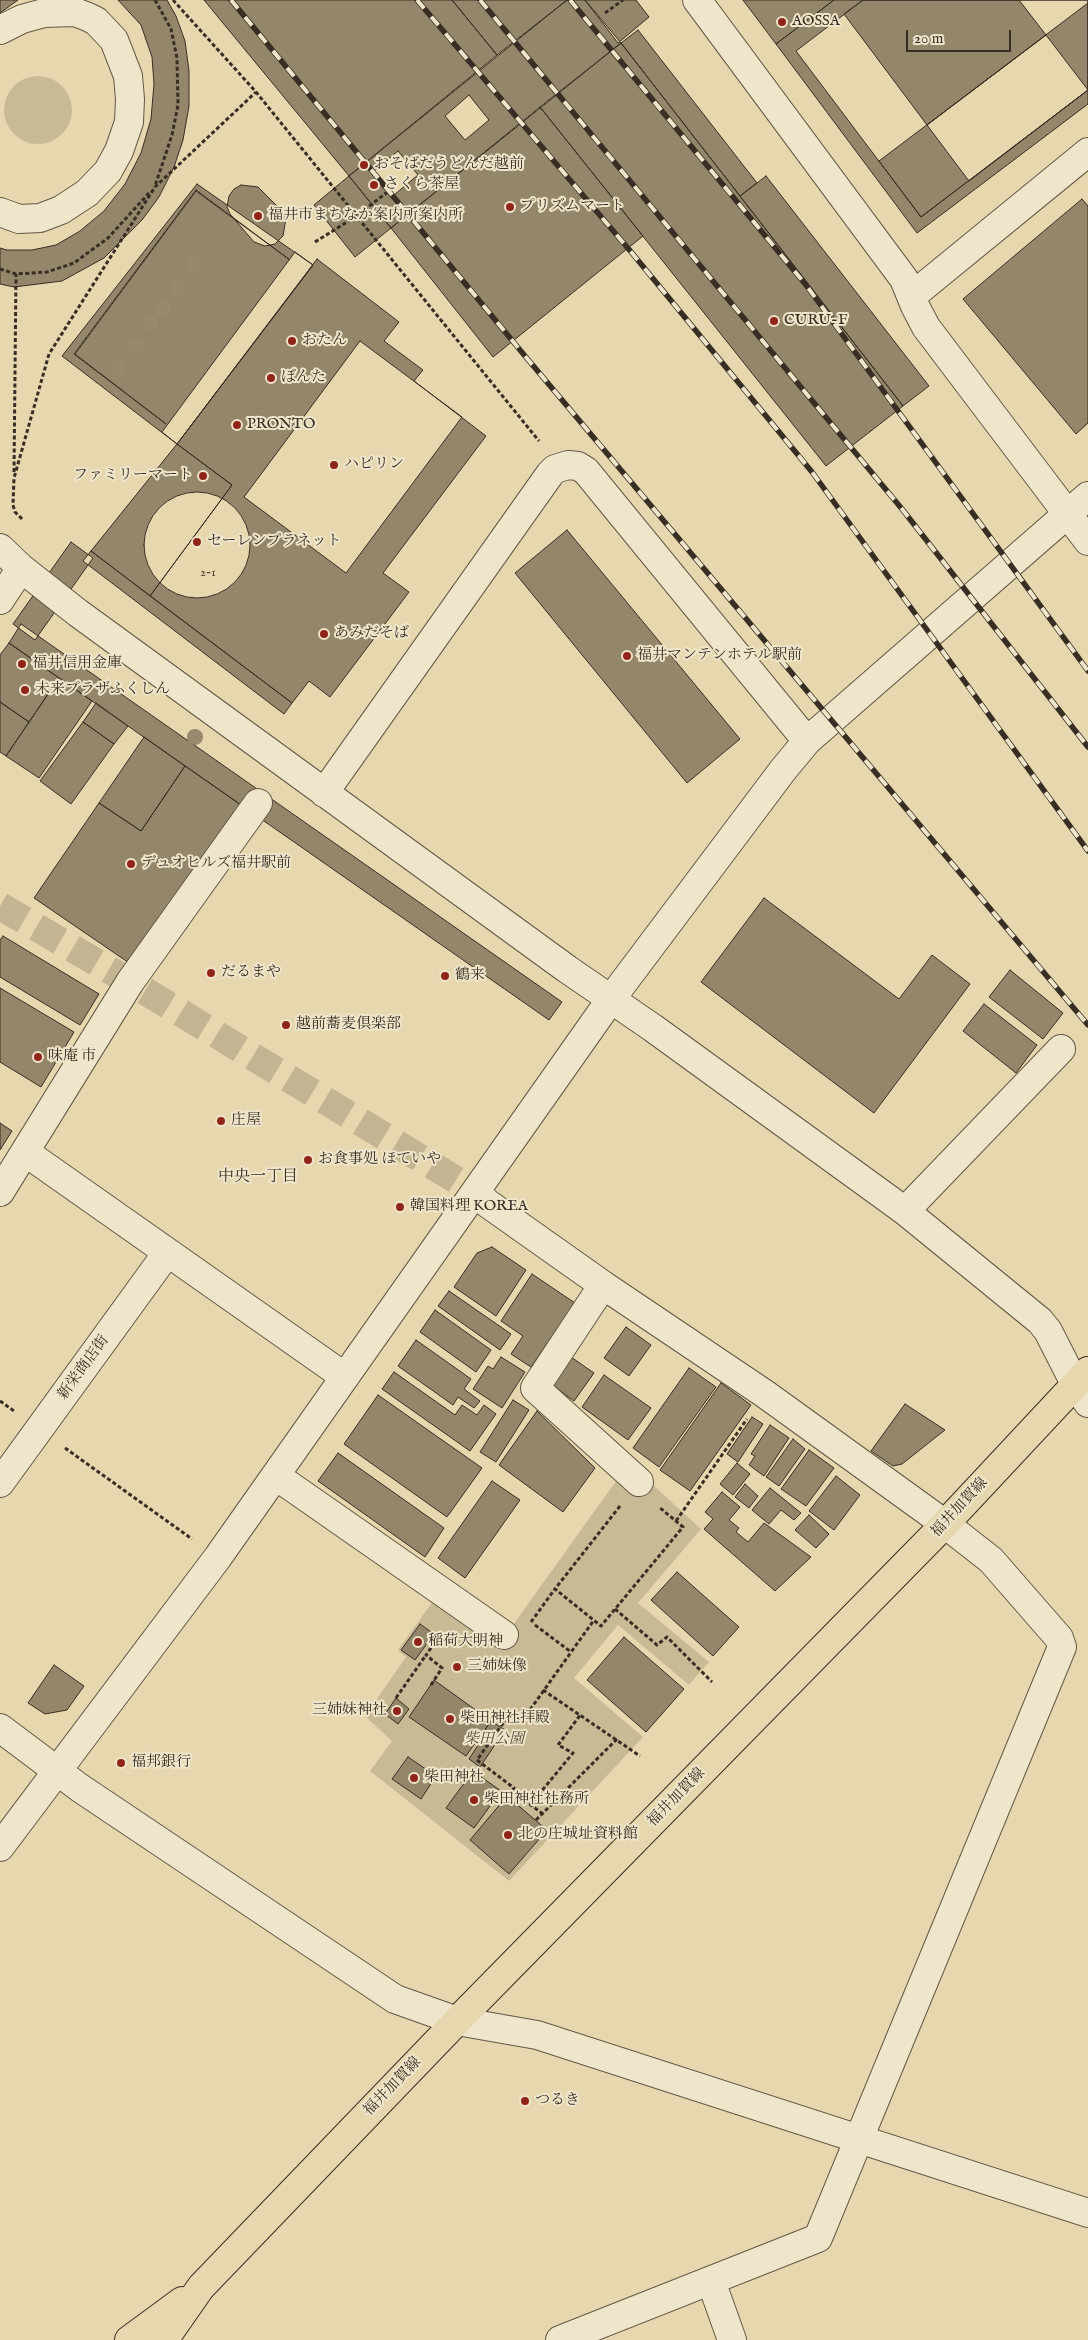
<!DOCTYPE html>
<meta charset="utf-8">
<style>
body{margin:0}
#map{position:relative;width:1088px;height:2340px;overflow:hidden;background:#e6d7ae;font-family:"IM FELL English",serif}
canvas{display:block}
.scale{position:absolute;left:906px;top:30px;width:105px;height:22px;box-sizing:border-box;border:2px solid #392e23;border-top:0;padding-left:6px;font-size:15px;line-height:18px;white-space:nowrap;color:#392e23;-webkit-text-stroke:4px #efe5ca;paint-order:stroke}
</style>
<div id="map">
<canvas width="1088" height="2340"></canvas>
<div class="scale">20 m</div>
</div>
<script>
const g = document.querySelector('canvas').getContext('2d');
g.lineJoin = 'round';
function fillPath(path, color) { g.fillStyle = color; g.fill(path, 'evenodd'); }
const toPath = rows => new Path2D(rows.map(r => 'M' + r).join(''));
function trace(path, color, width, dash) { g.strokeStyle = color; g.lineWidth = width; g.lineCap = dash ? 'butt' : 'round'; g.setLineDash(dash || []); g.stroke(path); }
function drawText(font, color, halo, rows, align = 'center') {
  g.font = font + ' "IM FELL English","Noto Serif JP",serif'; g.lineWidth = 4; g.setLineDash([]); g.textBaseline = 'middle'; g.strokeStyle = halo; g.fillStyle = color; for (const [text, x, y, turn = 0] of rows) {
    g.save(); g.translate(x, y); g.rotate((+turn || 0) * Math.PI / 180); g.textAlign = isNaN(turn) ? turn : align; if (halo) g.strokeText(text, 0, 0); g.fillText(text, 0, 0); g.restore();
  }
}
const green = toPath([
 '4 110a34 34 0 1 1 68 0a34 34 0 1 1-68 0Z',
 [629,1463,701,1529,638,1603,709,1662,689,1685,618,1625,574,1678,643,1737,509,1881,370,1771,392,1741,365,1716,406,1657,398,1650,449,1579,513,1625]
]);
const building = toPath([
 [0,0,18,0,0,13,0,0],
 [118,0,167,0,176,16,185,41,189,71,189,106,183,140,174,167,159,197,142,220,104,258,62,281,14,287,0,284,0,248,7,250,32,250,56,245,80,231,104,211,125,184,141,153,151,119,154,84,152,57,141,25,118,0],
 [204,0,452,0,497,55,349,176,204,0],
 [452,0,567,0,497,55,452,0],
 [567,0,585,0,621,43,391,228,349,176,567,0],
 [585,0,636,0,649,17,618,43,585,0],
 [743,0,834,0,776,44,743,0],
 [834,0,1088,0,1088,104,917,233,776,44,834,0],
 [863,0,1019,0,1046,35,927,125,844,14,863,0],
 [863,0,1088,0,1088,90,921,217,796,51,863,0],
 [1088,3,1088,90,921,217,879,161,1088,3],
 [638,30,757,183,740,196,621,43,638,30],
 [1046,35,1088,90,969,181,927,125,1046,35],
 [621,43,903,406,826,466,540,107,621,43],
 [469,95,489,120,465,140,445,116,469,95],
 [540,107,643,236,493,357,391,228,540,107],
 [398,151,418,175,394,195,374,171,398,151],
 [349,176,391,228,355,257,314,205,349,176],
 [766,176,929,386,903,406,740,196,766,176],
 [197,184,313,265,177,444,62,356,197,184],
 [241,185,258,187,277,206,286,218,283,236,275,244,265,246,254,242,230,214,227,207,229,196,234,189,241,185],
 [196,190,290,260,196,191,75,354,166,424,74,354,196,190],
 [1082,199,1088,206,1088,423,1076,434,963,299,1082,199],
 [295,252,313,265,177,444,162,432,295,252],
 [317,259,399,322,384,341,423,370,414,381,486,436,383,573,409,592,330,697,309,681,292,703,150,596,232,485,177,444,317,259],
 [360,341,462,417,346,573,244,497,360,341],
 [177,444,232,485,150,596,91,551,177,444],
 '144 545a53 53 0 1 1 106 0a53 53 0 1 1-106 0Z',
 [567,530,740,739,687,783,515,573,567,530],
 [71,542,93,558,35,640,13,624,71,542],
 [91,551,292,703,284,714,83,561,91,551],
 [21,624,562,1002,549,1020,9,643,21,624],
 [9,643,59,678,29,722,0,702,0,655,9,643],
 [59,678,92,701,39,778,6,756,59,678],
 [0,702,29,722,6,756,0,752,0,702],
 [96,703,128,726,114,744,83,722,96,703],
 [83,722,114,744,71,804,40,781,83,722],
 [144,737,185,766,141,831,99,803,144,737],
 [185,766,244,807,135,967,34,898,99,803,141,831,185,766],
 [764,898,899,999,932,955,970,984,874,1113,701,982,764,898],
 [3,936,99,994,80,1025,0,977,0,940,3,936],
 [1010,970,1063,1013,1043,1039,989,997,1010,970],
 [0,988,74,1032,41,1087,0,1062,0,988],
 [984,1004,1037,1045,1016,1073,963,1031,984,1004],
 [0,1123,12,1131,0,1150,0,1123],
 [492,1247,526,1270,496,1316,454,1287,477,1253,492,1247],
 [532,1274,575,1303,531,1367,511,1354,523,1336,501,1321,532,1274],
 [449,1291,511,1334,500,1350,438,1306,449,1291],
 [435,1310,491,1350,476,1372,420,1332,435,1310],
 [626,1327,651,1345,629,1376,604,1358,626,1327],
 [416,1340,471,1379,464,1389,480,1401,474,1408,458,1397,453,1405,398,1366,416,1340],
 [501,1357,525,1372,502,1408,473,1389,488,1366,493,1369,501,1357],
 [571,1357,594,1373,574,1401,552,1385,571,1357],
 [689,1368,716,1387,659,1467,633,1448,689,1368],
 [394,1372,455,1415,462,1405,477,1415,484,1405,496,1414,470,1451,382,1389,394,1372],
 [604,1375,651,1408,628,1440,582,1407,604,1375],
 [721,1383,751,1405,690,1491,660,1470,721,1383],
 [378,1395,482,1468,447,1517,344,1444,378,1395],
 [513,1400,529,1410,496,1462,480,1452,513,1400],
 [905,1404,945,1430,902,1464,893,1466,871,1451,905,1404],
 [537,1411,595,1468,563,1512,499,1465,537,1411],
 [752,1417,763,1424,738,1462,727,1454,752,1417],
 [770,1425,789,1438,764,1476,749,1465,755,1456,751,1454,770,1425],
 [793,1439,805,1449,779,1486,766,1477,793,1439],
 [809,1450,834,1468,806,1506,781,1489,809,1450],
 [338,1453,444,1528,425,1557,318,1481,338,1453],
 [737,1463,750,1474,733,1495,720,1484,737,1463],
 [836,1476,860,1495,834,1530,809,1511,836,1476],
 [492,1481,520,1500,465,1578,438,1558,492,1481],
 [745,1484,758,1496,749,1508,735,1497,745,1484],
 [770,1488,801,1513,794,1520,781,1510,769,1524,752,1510,770,1488],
 [722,1492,740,1507,729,1520,739,1528,736,1532,748,1542,764,1523,811,1557,775,1591,704,1529,713,1519,705,1512,722,1492],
 [809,1515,829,1534,816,1548,795,1530,809,1515],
 [677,1572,739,1627,713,1656,651,1600,677,1572],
 [420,1624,434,1634,415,1660,401,1650,420,1624],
 [624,1637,684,1689,646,1732,587,1680,624,1637],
 [54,1665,84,1686,67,1710,45,1714,28,1703,54,1665],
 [434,1680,491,1721,466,1756,409,1717,434,1680],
 [396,1698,409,1709,398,1724,385,1714,396,1698],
 [491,1721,505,1730,480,1767,469,1759,486,1733,484,1731,491,1721],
 [408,1757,436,1776,421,1799,392,1779,408,1757],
 [473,1771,501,1791,474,1828,446,1808,473,1771],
 [507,1796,547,1830,509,1874,470,1840,507,1796]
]);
const minorTunnel = toPath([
 [0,906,130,982,476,1192]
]);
const path = toPath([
 [155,0,171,29,177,58,178,105,172,135,155,186],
 [173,0,256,92,539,441],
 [605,13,623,0],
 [315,242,355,217,390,190],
 [0,269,16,274,47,272,74,263,108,238,149,193],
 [14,472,16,274],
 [22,519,15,512,13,505,14,478,49,354,155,187,256,92],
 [0,1401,14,1411],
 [65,1448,192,1539],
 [620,1506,555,1589,601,1626,683,1527,659,1507],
 [676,1521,747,1419],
 [615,1609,657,1645,667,1637,712,1682],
 [531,1622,555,1589],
 [535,1625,571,1652],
 [431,1685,442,1668,426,1655,443,1631],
 [543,1690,640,1756],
 [396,1698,426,1655],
 [530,1805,573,1753,558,1745,581,1714],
 [543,1814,512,1791,514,1788,477,1760,511,1712,522,1721,594,1620],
 [536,1820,617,1739]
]);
const minor = toPath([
 [697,0,904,279,915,306,926,327,1088,541],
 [0,30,22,19,44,13,75,12,88,17,96,21,114,40,128,76,130,99,129,122,119,151,108,171,87,193,61,210,40,218,19,219,0,212],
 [912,296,1088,152],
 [0,548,21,568,78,613,567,969,653,1028,905,1211,1040,1321,1048,1331,1075,1384,1088,1403],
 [0,600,21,568],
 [324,793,550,474,555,469,568,465,578,466,586,471,807,741],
 [25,1152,345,1377],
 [0,1192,130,982,258,803],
 [476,1192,487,1203,603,1285,765,1394,945,1524,991,1560,1059,1638,1062,1647,818,2238,560,2340],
 [905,1211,1061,1049],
 [603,1285,535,1388,639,1482],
 [276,1476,504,1635],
 [0,1483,167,1253],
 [0,1728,80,1788,395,1999,457,2021,537,2035,1088,2213],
 [0,1847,218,1557,611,999,783,770,807,741,1088,496],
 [711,2281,732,2340]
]);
const major = toPath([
 [129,2340,182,2301],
 [164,2340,201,2287,457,2021,945,1524,1088,1371]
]);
const rail = toPath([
 [231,0,525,356,1088,1025],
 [417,0,632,253,812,472,1088,851],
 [480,0,902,509,1088,747],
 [570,0,806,285,1088,671]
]);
const trees = [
 [195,264],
 [177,288],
 [163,307],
 [151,323],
 [136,345],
 [118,368],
 [195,737]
];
const markers = [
 [782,22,5,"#8f2418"],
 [364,165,5,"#8f2418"],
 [374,185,5,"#8f2418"],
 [510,207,5,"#8f2418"],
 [258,216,5,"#8f2418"],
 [774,321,5,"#8f2418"],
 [292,341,5,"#8f2418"],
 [271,378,5,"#8f2418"],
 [237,425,5,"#8f2418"],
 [334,465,5,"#8f2418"],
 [203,476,5,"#8f2418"],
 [197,542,5,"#8f2418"],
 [324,634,5,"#8f2418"],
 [627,656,5,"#8f2418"],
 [22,664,5,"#8f2418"],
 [25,690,5,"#8f2418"],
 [131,864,5,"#8f2418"],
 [211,973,5,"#8f2418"],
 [445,976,5,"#8f2418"],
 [286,1025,5,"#8f2418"],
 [38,1057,5,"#8f2418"],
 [221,1121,5,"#8f2418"],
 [308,1160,5,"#8f2418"],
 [400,1207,5,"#8f2418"],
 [418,1642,5,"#8f2418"],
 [457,1667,5,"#8f2418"],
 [397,1711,5,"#8f2418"],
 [450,1719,5,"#8f2418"],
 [121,1763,5,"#8f2418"],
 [414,1778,5,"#8f2418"],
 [474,1800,5,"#8f2418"],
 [508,1835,5,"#8f2418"],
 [525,2101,5,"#8f2418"]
];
const numberNames = [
 ["2-1",208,574]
];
const poiNames = [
 ["AOSSA",792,22],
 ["おそばだうどんだ越前",374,165],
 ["さくら茶屋",384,185],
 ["プリズムマート",520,207],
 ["福井市まちなか案内所案内所",268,216],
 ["CURU-F",784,321],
 ["おたん",302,341],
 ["ぼんた",281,378],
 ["PRONTO",247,425],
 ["ハピリン",344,465],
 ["ファミリーマート",193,476,"right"],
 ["セーレンプラネット",207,542],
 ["あみだそば",334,634],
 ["福井マンテンホテル駅前",637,656],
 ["福井信用金庫",32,664],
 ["未来プラザふくしん",35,690],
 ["デュオヒルズ福井駅前",141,864],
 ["だるまや",221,973],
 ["鶴来",455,976],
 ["越前蕎麦倶楽部",296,1025],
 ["味庵 市",48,1057],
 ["庄屋",231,1121],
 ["お食事処 ほていや",318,1160],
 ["韓国料理 KOREA",410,1207],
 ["稲荷大明神",428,1642],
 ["三姉妹像",467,1667],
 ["三姉妹神社",387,1711,"right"],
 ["柴田神社拝殿",460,1719],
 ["福邦銀行",131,1763],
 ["柴田神社",424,1778],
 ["柴田神社社務所",484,1800],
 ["北の庄城址資料館",518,1835],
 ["つるき",535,2101]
];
const streetNames = [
 ["新栄商店街",84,1368,-54],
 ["福井加賀線",960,1508,-47],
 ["福井加賀線",677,1798,-46],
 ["福井加賀線",393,2087,-46]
];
const parkNames = [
 ["柴田公園",494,1740]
];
const neighbourhoodNames = [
 ["中央一丁目",258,1178]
];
fillPath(green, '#c9ba96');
fillPath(building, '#93866b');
trace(building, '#392e23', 1);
trace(minorTunnel, '#c3b592', 28, [28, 14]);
trace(minor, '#645846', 30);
trace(major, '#392e23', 30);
trace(path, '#392e23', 3, [4, 2.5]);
trace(minor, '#efe5ca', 28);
trace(major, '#e6d7ae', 28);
trace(rail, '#392e23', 5.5);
trace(rail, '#efe5ca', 4, [11]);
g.fillStyle = '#97896e';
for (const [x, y] of trees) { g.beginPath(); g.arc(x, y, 8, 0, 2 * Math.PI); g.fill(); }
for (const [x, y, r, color] of markers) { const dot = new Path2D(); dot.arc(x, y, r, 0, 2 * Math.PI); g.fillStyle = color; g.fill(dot); trace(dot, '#efe5ca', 2); }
drawText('12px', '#504435', null, numberNames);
drawText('15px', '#392e23', '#efe5ca', poiNames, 'left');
drawText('15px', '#392e23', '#efe5ca', streetNames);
drawText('italic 15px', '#564a3a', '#efe5ca', parkNames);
drawText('16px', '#392e23', '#efe5ca', neighbourhoodNames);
</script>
